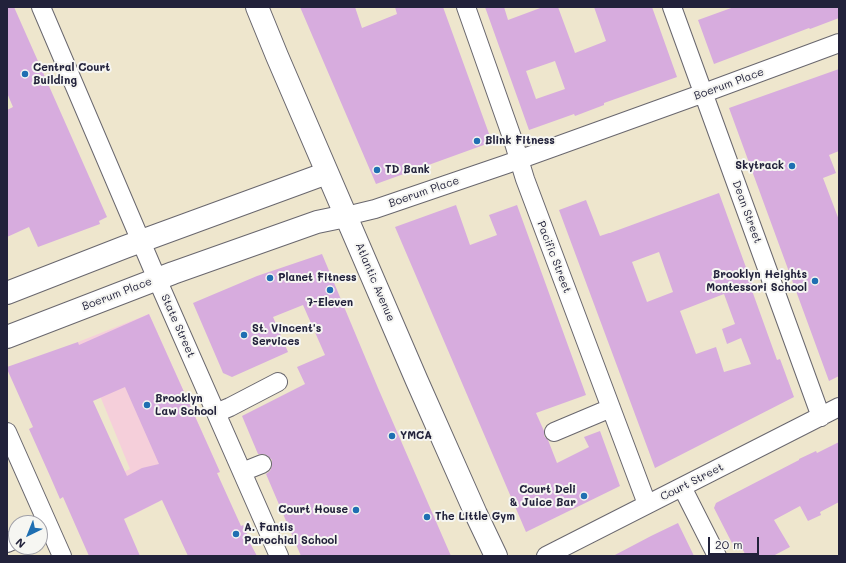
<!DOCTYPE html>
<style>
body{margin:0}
#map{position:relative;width:846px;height:563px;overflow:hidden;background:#eee6cd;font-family:Mali,sans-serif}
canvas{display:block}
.frame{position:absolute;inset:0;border:8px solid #22223b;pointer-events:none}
.north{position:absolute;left:8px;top:515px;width:40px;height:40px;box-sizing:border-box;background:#f6f6f2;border:1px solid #a1a1a9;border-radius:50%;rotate:223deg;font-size:11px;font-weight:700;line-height:16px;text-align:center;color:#22223b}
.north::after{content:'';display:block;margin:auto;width:14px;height:18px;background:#1f6fb2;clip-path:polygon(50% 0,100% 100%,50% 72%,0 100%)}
.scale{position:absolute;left:708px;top:537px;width:51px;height:18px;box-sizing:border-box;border:2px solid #22223b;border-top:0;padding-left:5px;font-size:12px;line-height:14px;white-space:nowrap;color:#22223b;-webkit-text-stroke:3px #f6f6f2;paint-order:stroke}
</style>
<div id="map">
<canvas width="846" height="563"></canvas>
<div class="frame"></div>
<div class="north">N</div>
<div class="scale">20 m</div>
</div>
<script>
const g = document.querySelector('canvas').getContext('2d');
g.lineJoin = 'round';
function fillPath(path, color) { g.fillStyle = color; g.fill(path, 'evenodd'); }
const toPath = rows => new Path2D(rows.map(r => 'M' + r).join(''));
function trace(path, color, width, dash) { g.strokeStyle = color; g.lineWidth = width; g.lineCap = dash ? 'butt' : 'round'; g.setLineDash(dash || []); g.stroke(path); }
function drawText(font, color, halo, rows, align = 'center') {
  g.font = font + ' Mali,sans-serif'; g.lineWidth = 4; g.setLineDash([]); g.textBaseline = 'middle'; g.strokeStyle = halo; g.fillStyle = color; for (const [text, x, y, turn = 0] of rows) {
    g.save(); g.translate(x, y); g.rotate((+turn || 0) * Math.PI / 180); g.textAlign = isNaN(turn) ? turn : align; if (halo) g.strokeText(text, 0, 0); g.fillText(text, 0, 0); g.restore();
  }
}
const built = toPath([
 [149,314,220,472,162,498,159,501,131,516,111,478,130,469,78,342]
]);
const building = toPath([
 [7,7,14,7,107,217,99,221,100,224,38,247,29,227,7,237,7,110,13,107,7,93],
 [300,7,355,7,362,28,397,14,395,7,443,7,492,142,376,184],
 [485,7,504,7,508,20,543,7,558,7,575,53,606,41,594,7,652,7,677,77,604,103,604,105,575,116,574,114,529,130],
 [555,61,565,89,536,99,526,71],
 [734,7,839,7,839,18,810,29,809,28,714,64,698,20],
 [839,69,839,151,829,155,836,173,823,178,839,220,839,376,829,381,729,108],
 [719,193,752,284,750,285,777,360,780,359,794,397,655,468,559,210,586,200,600,236,609,233,610,233],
 [659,252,673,292,647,302,632,262],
 [724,294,735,324,722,329,727,344,741,338,751,364,724,372,716,347,696,354,680,311],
 [456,205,470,245,497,235,489,215,517,205,586,395,536,413,544,431,544,436,548,440,557,463,589,447,584,437,600,431,620,486,526,532,395,227],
 [322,254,378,388,451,556,301,556,266,474,270,471,272,466,272,460,268,456,264,454,258,454,242,416,305,384,297,367,325,355,303,305,273,317,288,352,232,377,223,373,221,368,193,303,257,276],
 [149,314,220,472,217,473,241,526,243,525,251,543,250,543,257,556,188,556,162,500,124,519,140,556,89,556,63,497,60,499,50,476,29,429,33,427,7,369,7,367,78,342,79,345],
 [125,387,159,464,142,468,127,476,93,401],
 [839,442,839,502,820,512,821,515,808,521,800,506,774,520,790,547,773,556,746,556,740,544,734,547,714,508,716,503,799,460,799,459,816,451,817,453],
 [678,523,694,556,613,556,651,536]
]);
const minor = toPath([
 [41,7,157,279,279,556],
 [466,7,514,143,525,179,647,504],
 [672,7,821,417],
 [346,216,375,209,507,164,704,93,839,43],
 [216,413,230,407,278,382],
 [7,432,62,556],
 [554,432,611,408],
 [242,472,262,464],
 [682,487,717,556],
 [7,543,16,539],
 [546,556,839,407]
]);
const major = toPath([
 [257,7,277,56,417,381,476,514,496,556],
 [7,293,125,247,327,173],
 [7,337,173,273,317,222,346,216]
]);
const markers = [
 [25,74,4,"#1f6fb2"],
 [477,141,4,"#1f6fb2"],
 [792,166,4,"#1f6fb2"],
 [377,170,4,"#1f6fb2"],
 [270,278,4,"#1f6fb2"],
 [815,281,4,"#1f6fb2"],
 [330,290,4,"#1f6fb2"],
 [244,335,4,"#1f6fb2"],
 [147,405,4,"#1f6fb2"],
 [392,436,4,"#1f6fb2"],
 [584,496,4,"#1f6fb2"],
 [356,510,4,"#1f6fb2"],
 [427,517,4,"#1f6fb2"],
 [236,534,4,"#1f6fb2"]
];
const poiNames = [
 ["Central Court",33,68],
 ["Building",33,81],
 ["Blink Fitness",485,141],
 ["Skytrack",784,166,"right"],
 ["TD Bank",385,170],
 ["Brooklyn Heights",807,275,"right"],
 ["Montessori School",807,288,"right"],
 ["Planet Fitness",278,278],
 ["7-Eleven",330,303,"center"],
 ["St. Vincent's",252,329],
 ["Services",252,342],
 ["Brooklyn",155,399],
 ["Law School",155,412],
 ["YMCA",400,436],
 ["Court Deli",576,490,"right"],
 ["& Juice Bar",576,503,"right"],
 ["Court House",348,510,"right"],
 ["The Little Gym",435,517],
 ["A. Fantis",244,528],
 ["Parochial School",244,541]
];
const streetNames = [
 ["Boerum Place",729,84,-20],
 ["Boerum Place",424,192,-19],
 ["Dean Street",747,212,70],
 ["Pacific Street",554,257,69],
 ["Atlantic Avenue",375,282,67],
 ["Boerum Place",117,294,-21],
 ["State Street",178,326,66],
 ["Court Street",692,482,-27]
];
fillPath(built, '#f5cfda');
fillPath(building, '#d7acde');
trace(minor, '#69676e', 20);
trace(major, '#69676e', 24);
trace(minor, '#fff', 18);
trace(major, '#fff', 22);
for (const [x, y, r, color] of markers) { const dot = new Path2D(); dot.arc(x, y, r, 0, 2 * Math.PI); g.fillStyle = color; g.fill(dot); trace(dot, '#f6f6f2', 1.5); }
drawText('bold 11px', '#22223b', '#f6f6f2', poiNames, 'left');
drawText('11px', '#22223b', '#f6f6f2', streetNames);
</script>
